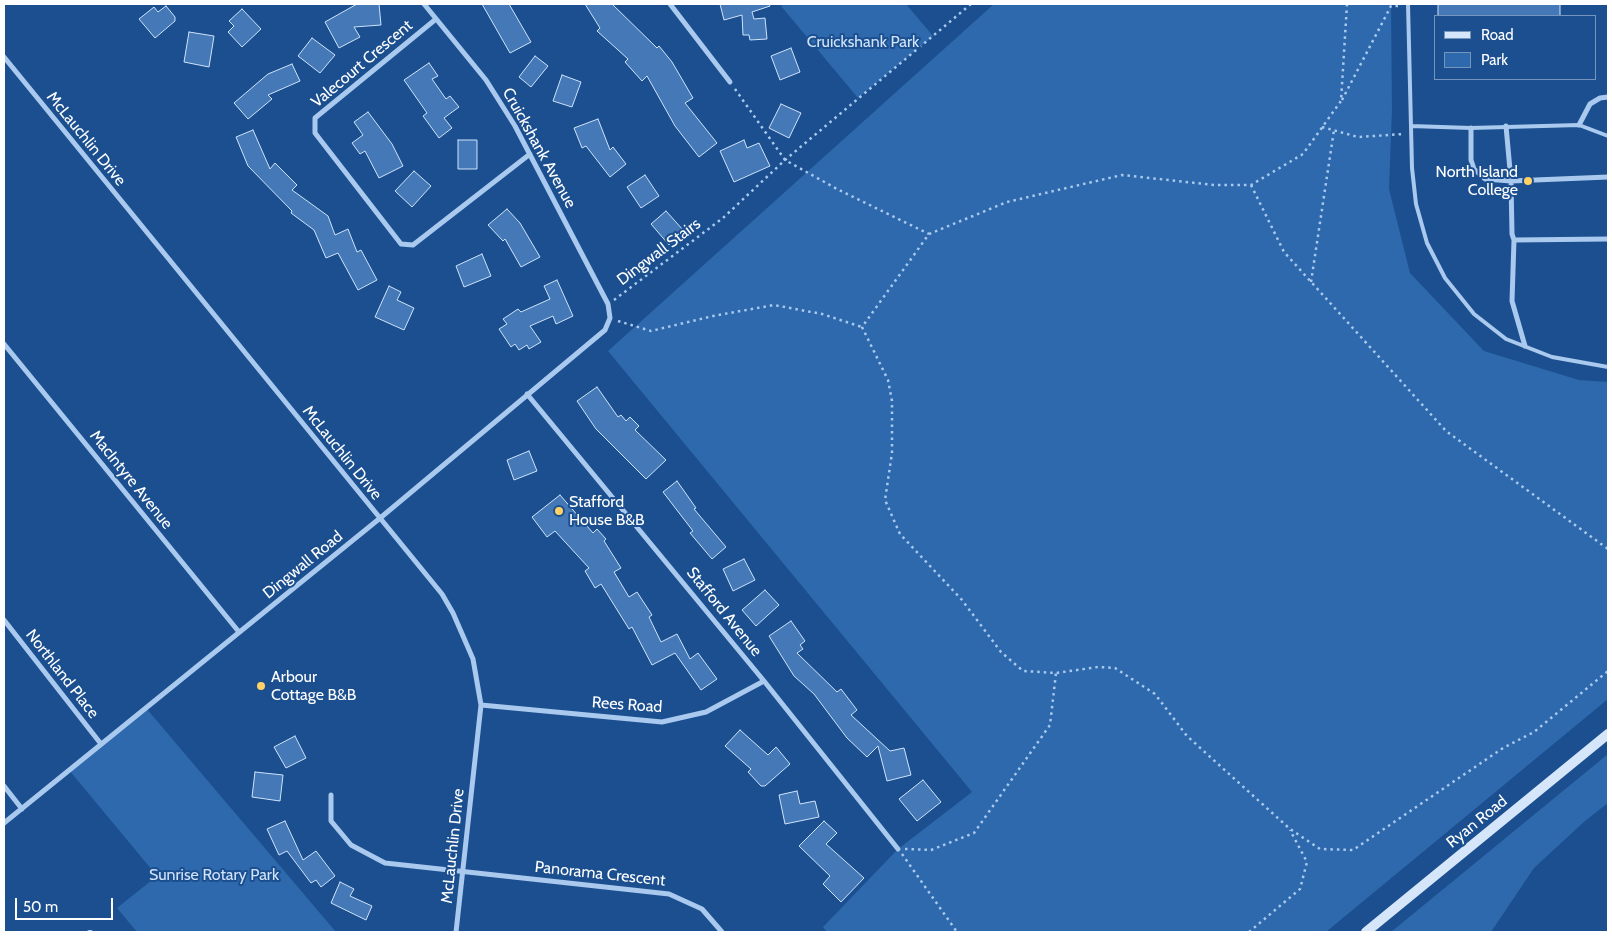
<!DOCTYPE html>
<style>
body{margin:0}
#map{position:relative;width:1612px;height:936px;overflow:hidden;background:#1b4f8f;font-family:Cabin,sans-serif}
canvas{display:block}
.frame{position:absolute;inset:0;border:5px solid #fff;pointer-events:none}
.legend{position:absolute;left:1434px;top:15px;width:162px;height:65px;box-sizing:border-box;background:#1b4f8f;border:1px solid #7695bc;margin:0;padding:6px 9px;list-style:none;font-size:15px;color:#fff}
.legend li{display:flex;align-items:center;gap:10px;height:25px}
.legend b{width:25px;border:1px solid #7695bc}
.scale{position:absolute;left:15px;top:898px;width:98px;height:22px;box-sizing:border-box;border:2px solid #fff;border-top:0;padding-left:6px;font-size:15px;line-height:18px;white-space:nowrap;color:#fff;-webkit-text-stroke:4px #1b4f8f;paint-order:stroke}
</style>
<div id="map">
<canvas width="1612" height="936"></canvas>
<div class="frame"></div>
<ul class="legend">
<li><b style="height:6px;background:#d6e6fa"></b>Road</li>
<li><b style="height:14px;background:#2e69ad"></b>Park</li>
</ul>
<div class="scale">50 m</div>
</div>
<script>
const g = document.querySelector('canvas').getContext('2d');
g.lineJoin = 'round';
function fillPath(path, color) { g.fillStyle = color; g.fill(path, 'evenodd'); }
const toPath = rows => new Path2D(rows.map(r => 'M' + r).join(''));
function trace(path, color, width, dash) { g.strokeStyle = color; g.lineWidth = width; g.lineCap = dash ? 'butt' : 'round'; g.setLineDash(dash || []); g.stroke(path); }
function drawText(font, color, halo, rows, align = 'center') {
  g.font = font + ' Cabin,sans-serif'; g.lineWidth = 4; g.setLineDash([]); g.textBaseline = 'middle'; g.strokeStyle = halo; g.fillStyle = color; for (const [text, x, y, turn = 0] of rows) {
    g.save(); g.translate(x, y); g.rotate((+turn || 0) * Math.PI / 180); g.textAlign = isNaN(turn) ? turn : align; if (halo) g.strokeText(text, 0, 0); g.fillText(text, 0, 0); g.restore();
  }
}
const green = toPath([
 [784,4,906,4,933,36,858,98,781,6],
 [994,4,1391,4,1392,110,1389,189,1410,273,1484,351,1579,380,1608,382,1608,699,1326,932,827,932,823,927,898,849,972,792,608,351],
 [146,708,336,932,137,932,117,908,157,876,69,770],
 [1608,754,1608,803,1585,821,1534,868,1491,932,1391,932]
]);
const building = toPath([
 [357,4,379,4,381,25,354,27,360,37,339,48,325,22,357,4],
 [482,4,509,4,531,42,510,53,482,4],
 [585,4,612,4,657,48,659,46,672,62,693,98,685,103,717,143,699,157,675,126,647,76,642,81,625,62,628,59,597,31,600,28,585,4],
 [720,4,769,4,770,6,752,12,754,19,765,18,767,39,750,40,749,35,743,35,742,15,724,20,720,4],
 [1438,4,1560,4,1560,16,1438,16,1438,4],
 [166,6,175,17,175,21,155,38,139,19,154,7,158,12,166,6],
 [242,9,261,29,242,47,228,32,234,26,229,21,242,9],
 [189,32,214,36,209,67,184,62,189,32],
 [312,38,335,55,320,73,298,56,312,38],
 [791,48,800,72,780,80,771,56,791,48],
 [535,56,548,66,531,87,519,77,535,56],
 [429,63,438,76,432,79,446,99,450,96,459,107,444,118,452,128,439,138,423,116,427,113,404,80,429,63],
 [292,64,300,81,268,95,272,99,248,119,234,103,268,74,292,64],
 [562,75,581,82,572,107,553,101,562,75],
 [781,104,801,113,789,138,769,128,781,104],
 [368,112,392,144,403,166,379,178,365,151,360,154,352,143,363,135,354,122,368,112],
 [598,119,610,150,613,147,626,164,610,177,586,146,582,148,574,128,598,119],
 [253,130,270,169,275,163,297,185,292,190,328,216,335,235,348,229,357,252,361,250,377,280,358,290,338,253,326,258,314,230,291,213,292,211,248,166,236,137,253,130],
 [458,140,477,140,477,169,458,169,458,140],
 [744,140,747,148,759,143,770,166,734,182,720,151,744,140],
 [414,171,431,186,412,207,395,191,414,171],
 [645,175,659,196,641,208,627,187,645,175],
 [507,209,520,223,540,257,521,267,505,239,503,241,488,225,507,209],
 [666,211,684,231,669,245,651,224,666,211],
 [482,254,491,276,464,287,456,266,482,254],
 [557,280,573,316,556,324,553,316,530,326,541,342,529,349,527,345,519,350,515,344,511,347,499,329,507,324,503,319,518,309,521,312,550,299,544,286,557,280],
 [389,286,401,292,397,300,414,308,404,330,375,317,389,286],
 [597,387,618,417,621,415,626,421,630,417,639,426,635,430,666,460,646,479,596,429,577,401,597,387],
 [529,451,537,471,514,480,507,460,529,451],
 [677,481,696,508,694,509,726,547,712,559,690,533,693,531,663,492,677,481],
 [560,495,593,533,597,529,606,539,604,541,621,568,614,572,629,597,637,592,652,615,649,617,661,642,677,634,690,659,698,653,717,679,701,690,675,653,652,665,632,627,629,629,601,584,595,588,585,571,589,568,555,531,547,537,532,517,560,495],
 [744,559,755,580,733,591,723,569,744,559],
 [765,590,779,605,756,626,742,610,765,590],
 [791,621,805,641,800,645,803,649,797,653,837,692,841,689,857,710,851,715,890,751,904,748,911,775,887,781,878,746,867,757,847,738,814,694,794,676,769,636,791,621],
 [740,730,768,755,776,747,790,764,765,786,761,786,748,772,751,769,725,746,740,730],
 [295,736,306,758,286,768,274,747,295,736],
 [255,772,283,775,280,801,252,797,255,772],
 [923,780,941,802,917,821,899,799,923,780],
 [797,791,800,804,815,801,819,817,785,824,779,795,797,791],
 [285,821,303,860,316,851,335,876,321,887,316,880,311,883,287,851,279,855,267,829,285,821],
 [824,821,837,833,826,844,864,878,841,902,823,884,830,876,799,846,824,821],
 [340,882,354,889,350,896,372,906,366,920,331,903,340,882]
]);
const path = toPath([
 [1347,4,1341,101,1303,154,1251,185,1214,185,1122,175,1007,202,929,234,862,327,888,380,892,401,892,453,885,500,900,534,962,600,1001,652,1023,671,1056,673,1098,667,1115,668,1155,694,1187,736,1290,829,1320,849,1353,850,1503,748,1534,732,1608,671],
 [735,89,785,160,837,189,929,234],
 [1342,100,1391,6,1400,6],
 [1322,127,1358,137,1404,134],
 [1251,185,1284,252,1446,431,1608,549],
 [1311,282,1334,130],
 [614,300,723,218,785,160,971,4],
 [618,321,651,331,713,316,774,305,822,314,862,327],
 [905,849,931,850,974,833,1050,725,1056,673],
 [902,854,957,932],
 [1249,932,1300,889,1307,862,1290,830]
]);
const lane = toPath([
 [1408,4,1412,168,1416,204,1427,243,1445,278,1474,314,1506,339,1552,357,1608,367],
 [1411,126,1471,128,1579,125,1608,136],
 [89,932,91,932]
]);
const street = toPath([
 [670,4,730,82],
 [436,19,315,118,315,133,401,244,413,245,530,154],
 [4,57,442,594,453,613,473,659,481,705,456,932],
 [1579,125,1590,104,1600,98,1608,97],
 [1506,126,1511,181,1512,234,1514,240,1512,301,1525,346],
 [1471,128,1471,160,1474,169,1485,179,1511,181,1608,177],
 [1514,240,1608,239],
 [4,344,239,632],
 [527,394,764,681,898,849],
 [4,620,101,744],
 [481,705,662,722,706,712,764,681],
 [4,786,22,809],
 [331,795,331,821,351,845,385,863,669,894,702,909,722,932],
 [4,823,379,519,605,330,610,318,608,304,515,126,486,80,424,4]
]);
const secondary = toPath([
 [1366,932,1608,734]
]);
const markers = [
 [1528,181,5,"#ffd166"],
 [559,511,5,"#ffd166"],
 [261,686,5,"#ffd166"]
];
const parkNames = [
 ["Cruickshank Park",863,42],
 ["Sunrise Rotary Park",214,875]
];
const streetNames = [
 ["Valecourt Crescent",362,64,-40],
 ["McLauchlin Drive",86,139,51],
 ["Cruickshank Avenue",539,148,61],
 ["Dingwall Stairs",659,252,-37],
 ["McLauchlin Drive",342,453,51],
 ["MacIntyre Avenue",131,480,51],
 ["Dingwall Road",303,565,-39],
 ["Stafford Avenue",724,612,51],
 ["Northland Place",62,674,52],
 ["Rees Road",627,705,4],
 ["Ryan Road",1477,822,-39],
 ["McLauchlin Drive",453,846,-84],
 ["Panorama Crescent",600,874,6]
];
const poiNames = [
 ["North Island",1518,172,"right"],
 ["College",1518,190,"right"],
 ["Stafford",569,502],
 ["House B&B",569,520],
 ["Arbour",271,677],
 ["Cottage B&B",271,695]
];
fillPath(green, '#2e69ad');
fillPath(building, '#4478b7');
trace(building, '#cfe3fa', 1);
trace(path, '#a9c9ee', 2.5, [2.5, 4]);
trace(lane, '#a9c9ee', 4);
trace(street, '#a9c9ee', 5);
trace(secondary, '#d6e6fa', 10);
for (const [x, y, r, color] of markers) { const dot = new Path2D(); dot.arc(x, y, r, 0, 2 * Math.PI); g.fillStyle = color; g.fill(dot); trace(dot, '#1b4f8f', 2); }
drawText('16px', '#cfe3fa', '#1b4f8f', parkNames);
drawText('16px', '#fff', '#1b4f8f', streetNames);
drawText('16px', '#fff', '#1b4f8f', poiNames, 'left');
</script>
